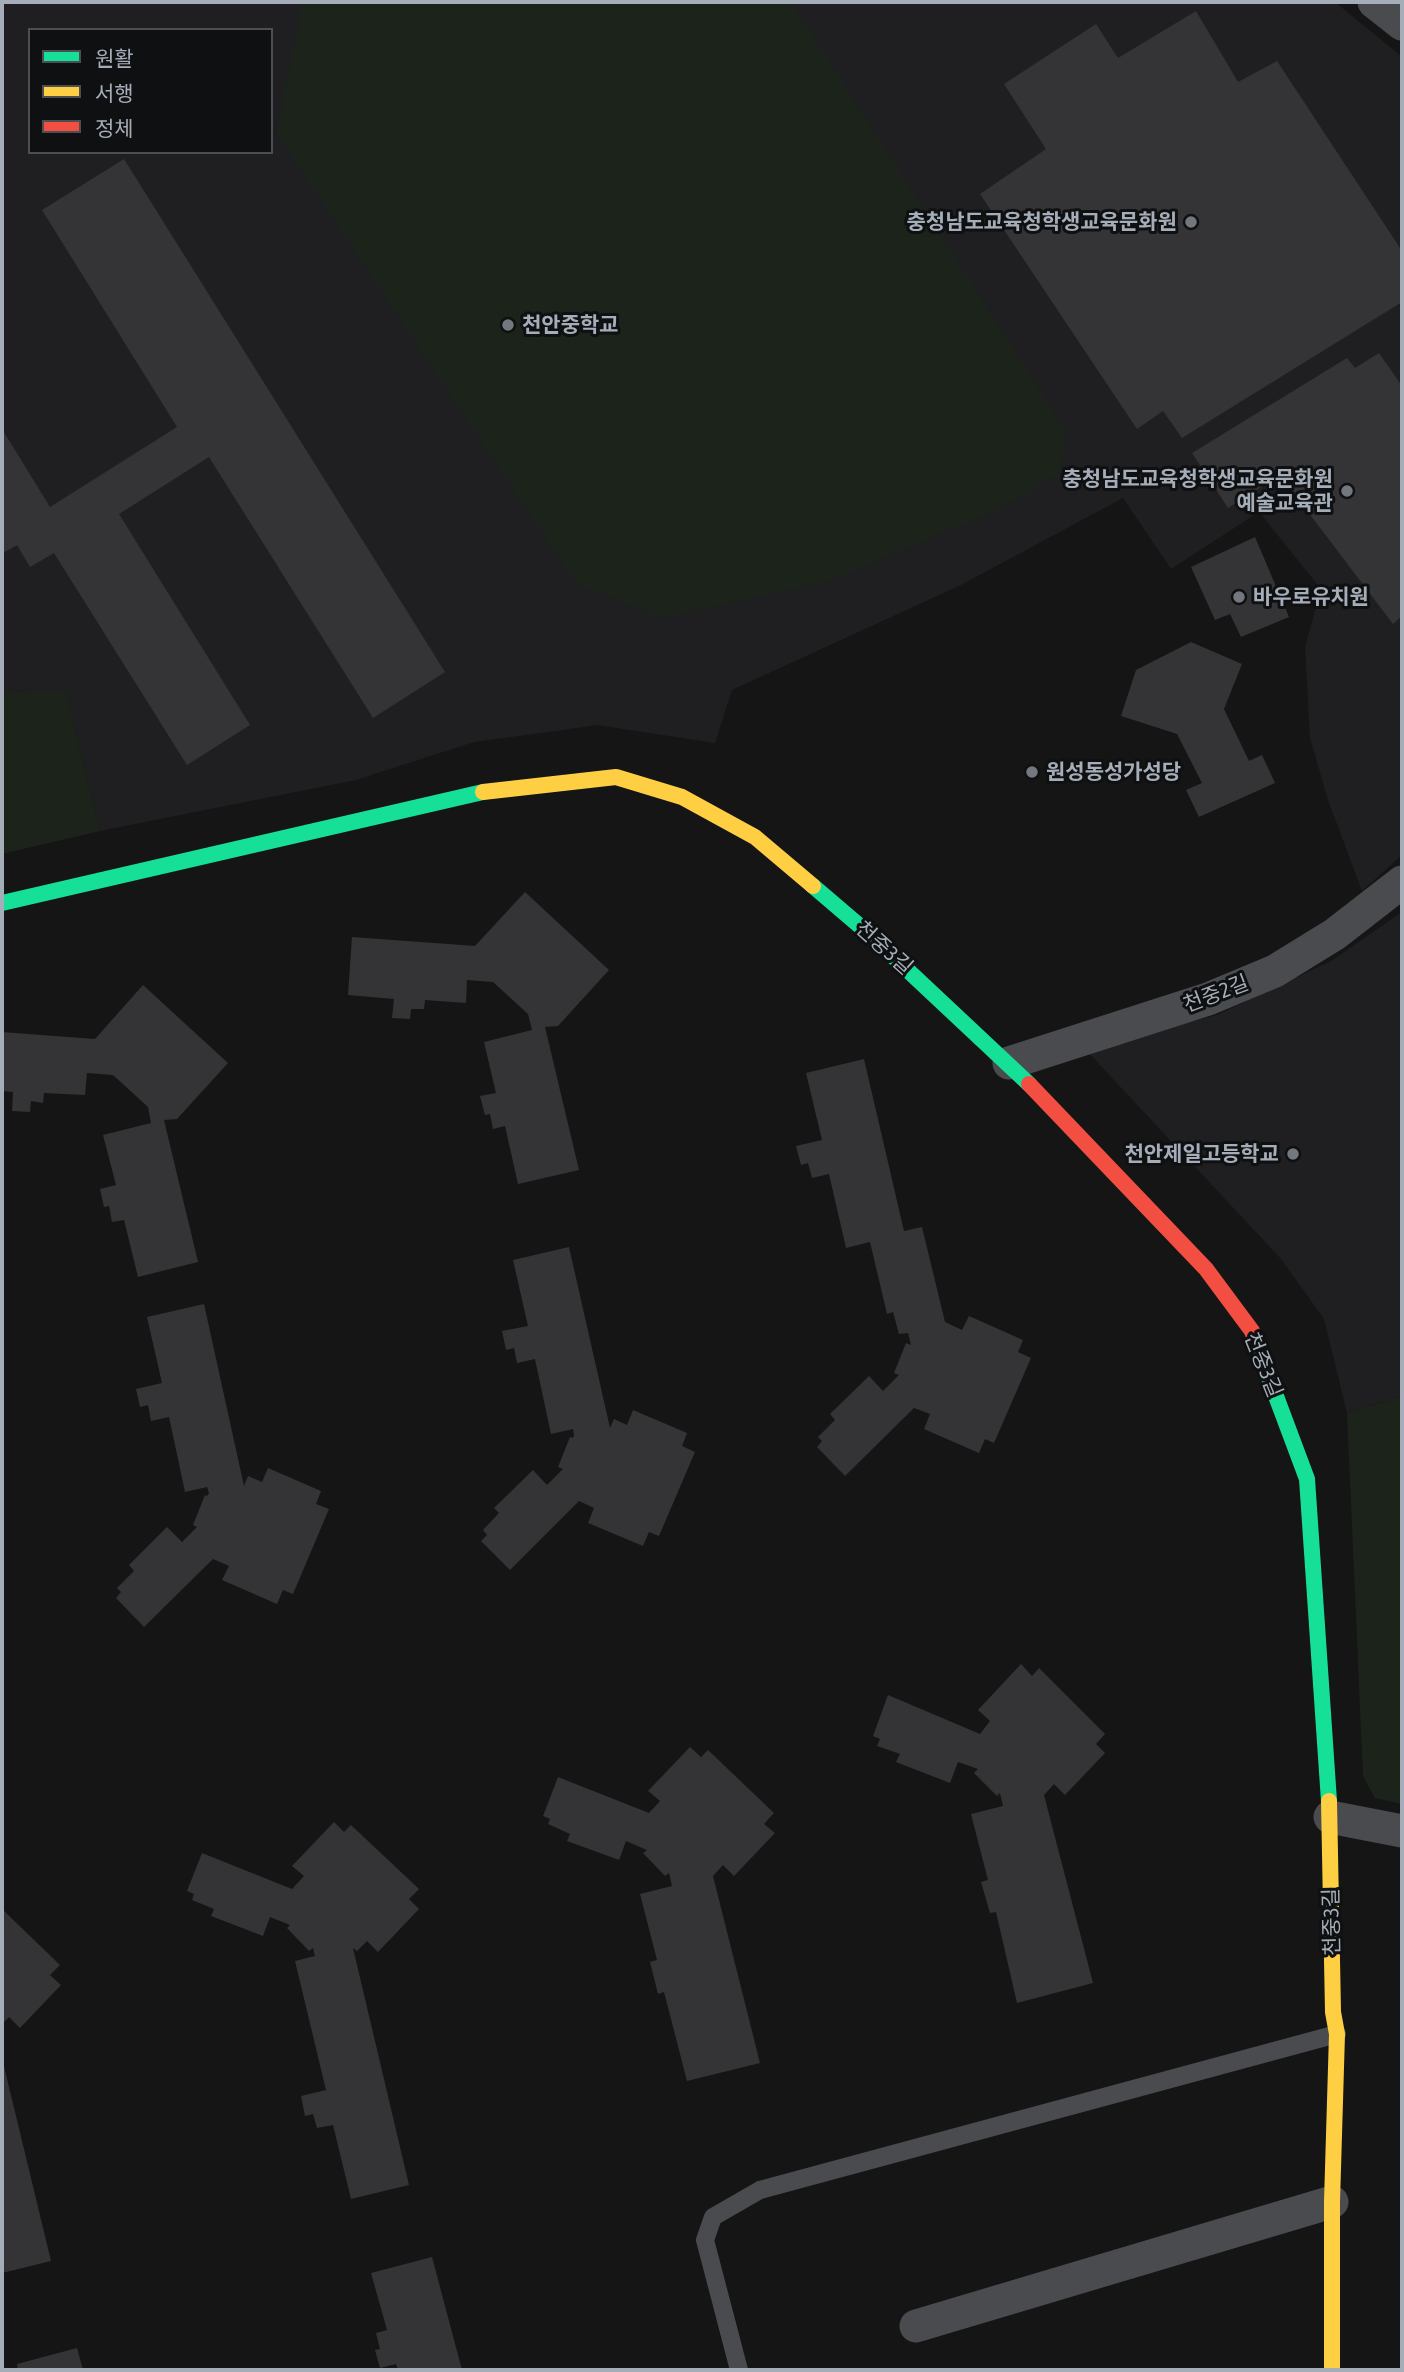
<!DOCTYPE html>
<meta charset="utf-8">
<style>
body{margin:0}
#map{position:relative;width:1404px;height:2372px;overflow:hidden;background:#151515;font-family:"Asap Condensed","Noto Sans KR",sans-serif}
canvas{display:block}
.frame{position:absolute;inset:0;border:4px solid #a5adb8;pointer-events:none}
.legend{position:absolute;left:28px;top:28px;width:245px;height:126px;box-sizing:border-box;background:#0f1011;border:2px solid #4b4f54;margin:0;padding:9px 12px;list-style:none;font-size:21px;color:#a5adb8}
.legend li{display:flex;align-items:center;gap:14px;height:35px}
.legend b{width:35px;border:2px solid #4b4f54}
</style>
<div id="map">
<canvas width="1404" height="2372"></canvas>
<div class="frame"></div>
<ul class="legend">
<li><b style="height:9px;background:#16e098"></b>원활</li>
<li><b style="height:9px;background:#ffcf43"></b>서행</li>
<li><b style="height:9px;background:#f24e42"></b>정체</li>
</ul>
</div>
<script>
const g = document.querySelector('canvas').getContext('2d');
g.lineJoin = 'round';
function fillPath(path, color) { g.fillStyle = color; g.fill(path, 'evenodd'); }
const toPath = rows => new Path2D(rows.map(r => 'M' + r).join(''));
function trace(path, color, width, dash) { g.strokeStyle = color; g.lineWidth = width; g.lineCap = dash ? 'butt' : 'round'; g.setLineDash(dash || []); g.stroke(path); }
function drawText(font, color, halo, rows, align = 'center') {
  g.font = font + ' "Asap Condensed","Noto Sans KR",sans-serif'; g.lineWidth = 6; g.setLineDash([]); g.textBaseline = 'middle'; g.strokeStyle = halo; g.fillStyle = color; for (const [text, x, y, turn = 0] of rows) {
    g.save(); g.translate(x, y); g.rotate((+turn || 0) * Math.PI / 180); g.textAlign = isNaN(turn) ? turn : align; if (halo) g.strokeText(text, 0, 0); g.fillText(text, 0, 0); g.restore();
  }
}
const built = toPath([
 [2,2,1335,2,1402,57,1402,855,1362,891,1328,800,1310,738,1305,647,1321,589,1259,512,1171,569,1123,498,961,585,732,690,715,743,597,725,549,732,474,742,356,780,100,831,66,693,2,691],
 [30,30,271,30,271,152,30,152],
 [1402,912,1402,1396,1347,1413,1324,1319,1281,1259,1085,1049,1217,1015,1331,961]
]);
const green = toPath([
 [297,2,791,2,1067,433,1060,472,1001,508,828,582,661,618,576,583,276,132,300,15],
 [2,691,66,692,100,831,2,854],
 [1402,1396,1402,1804,1375,1798,1363,1776,1347,1413]
]);
const building = toPath([
 [1196,11,1238,82,1277,61,1402,251,1402,302,1182,438,1163,411,1137,429,980,194,1046,149,1004,84,1096,24,1118,58],
 [124,159,445,672,373,718,209,457,119,514,250,725,187,765,54,553,30,567,17,545,3,553,2,551,2,429,50,507,177,427,42,210],
 [1379,353,1402,386,1402,616,1393,624,1280,475,1228,508,1192,453,1347,358,1355,368],
 [1255,537,1289,617,1241,637,1230,614,1215,620,1191,567],
 [1191,642,1242,664,1224,709,1249,761,1262,755,1275,783,1199,817,1186,790,1202,783,1177,734,1121,716,1136,670],
 [525,892,609,970,558,1026,545,1027,579,1170,518,1184,505,1126,493,1129,490,1114,485,1115,480,1096,496,1093,484,1042,532,1030,528,1014,493,982,467,980,466,1003,425,1000,424,1009,411,1009,410,1019,392,1018,394,999,348,995,352,937,475,946],
 [143,985,228,1063,177,1119,164,1120,198,1262,138,1277,124,1220,112,1222,109,1206,104,1207,100,1189,116,1185,103,1135,151,1123,148,1107,113,1075,87,1073,85,1095,44,1093,43,1103,31,1101,30,1112,12,1111,13,1092,2,1091,2,1032,95,1039],
 [864,1059,904,1231,922,1227,945,1322,962,1330,969,1316,1023,1340,1018,1352,1031,1358,994,1443,985,1439,979,1453,924,1429,930,1414,914,1408,845,1476,817,1447,822,1441,818,1437,835,1420,830,1414,869,1376,883,1391,899,1375,894,1373,906,1343,911,1345,908,1333,899,1334,893,1312,887,1314,870,1242,846,1248,829,1174,812,1178,808,1163,801,1165,796,1146,822,1140,806,1073],
 [569,1247,610,1428,614,1419,627,1425,633,1410,687,1433,682,1446,695,1452,659,1536,649,1532,643,1546,588,1523,594,1508,579,1501,510,1570,481,1541,487,1535,483,1530,499,1513,494,1508,533,1470,547,1485,563,1469,558,1467,570,1437,573,1438,574,1435,573,1429,551,1434,535,1359,517,1363,514,1348,506,1350,502,1331,528,1326,513,1260],
 [204,1304,244,1486,248,1476,262,1482,268,1468,321,1491,316,1504,329,1509,293,1594,283,1590,277,1604,222,1580,229,1566,213,1559,144,1627,116,1598,121,1592,117,1588,134,1571,129,1565,167,1527,182,1542,197,1527,193,1525,205,1495,207,1496,209,1493,207,1487,185,1492,169,1417,151,1421,148,1405,140,1407,136,1389,162,1383,147,1317],
 [1021,1664,1032,1676,1039,1668,1105,1734,1096,1744,1105,1753,1065,1795,1054,1784,1044,1795,1093,1983,1017,2003,996,1912,990,1913,981,1882,988,1880,971,1814,1003,1806,1000,1793,997,1796,974,1773,978,1769,958,1762,950,1783,896,1762,900,1754,877,1746,880,1739,873,1736,888,1695,980,1734,990,1721,978,1710],
 [690,1747,701,1757,708,1750,774,1813,764,1824,775,1833,734,1876,723,1865,713,1876,760,2063,687,2081,664,1992,658,1994,650,1962,657,1960,640,1894,672,1886,669,1873,665,1876,643,1853,647,1850,626,1841,619,1860,567,1841,570,1834,548,1824,550,1819,543,1816,558,1777,649,1813,660,1801,648,1791],
 [334,1822,344,1832,351,1825,419,1889,409,1899,419,1909,378,1952,367,1941,357,1951,353,1948,409,2185,351,2199,333,2125,317,2128,313,2114,305,2116,301,2096,326,2090,295,1961,315,1956,313,1948,309,1951,287,1928,290,1925,270,1917,263,1936,211,1916,214,1909,192,1900,194,1894,187,1891,202,1853,292,1889,304,1876,292,1866],
 [2,1909,60,1965,50,1975,61,1985,20,2028,9,2017,2,2024],
 [2,2058,51,2261,2,2273],
 [432,2257,462,2370,398,2370,396,2364,380,2368,375,2350,380,2349,376,2333,387,2330,371,2273],
 [77,2348,83,2370,18,2370,17,2364]
]);
const lane = toPath([
 [739,2370,705,2240,713,2217,760,2190,1337,2034]
]);
const street = toPath([
 [1374,2,1402,24],
 [1009,1063,1208,999,1275,971,1335,934,1402,882],
 [1330,1817,1402,1831],
 [916,2326,1332,2202]
]);
const fast = toPath([
 [813,886,868,933,1029,1084],
 [2,903,483,792],
 [1258,1348,1307,1479,1329,1801]
]);
const slow = toPath([
 [483,792,616,777,682,797,755,837,813,886],
 [1329,1801,1333,2012,1337,2034,1332,2202,1332,2370]
]);
const jam = toPath([
 [1029,1084,1206,1269,1252,1331,1258,1348]
]);
const markers = [
 [1191,222,7,"#73787f"],
 [508,325,7,"#73787f"],
 [1347,491,7,"#73787f"],
 [1239,597,7,"#73787f"],
 [1032,772,7,"#73787f"],
 [1293,1154,7,"#73787f"]
];
const poiNames = [
 ["충청남도교육청학생교육문화원",1177,222],
 ["천안중학교",522,325,"left"],
 ["충청남도교육청학생교육문화원",1333,479],
 ["예술교육관",1333,503],
 ["바우로유치원",1253,597,"left"],
 ["원성동성가성당",1046,772,"left"],
 ["천안제일고등학교",1279,1154]
];
const streetNames = [
 ["천중3길",884,948,42],
 ["천중2길",1216,994,-21],
 ["천중3길",1263,1365,68],
 ["천중3길",1332,1922,-91]
];
fillPath(built, '#1f1f22');
fillPath(green, '#1b231b');
fillPath(building, '#343436');
trace(lane, '#494b4e', 18);
trace(street, '#494b4e', 33);
trace(fast, '#16e098', 16);
trace(slow, '#ffcf43', 16);
trace(jam, '#f24e42', 16);
for (const [x, y, r, color] of markers) { const dot = new Path2D(); dot.arc(x, y, r, 0, 2 * Math.PI); g.fillStyle = color; g.fill(dot); trace(dot, '#0f1011', 2.5); }
drawText('bold 21px', '#a5adb8', '#0f1011', poiNames, 'right');
drawText('21px', '#a5adb8', '#0f1011', streetNames);
</script>
